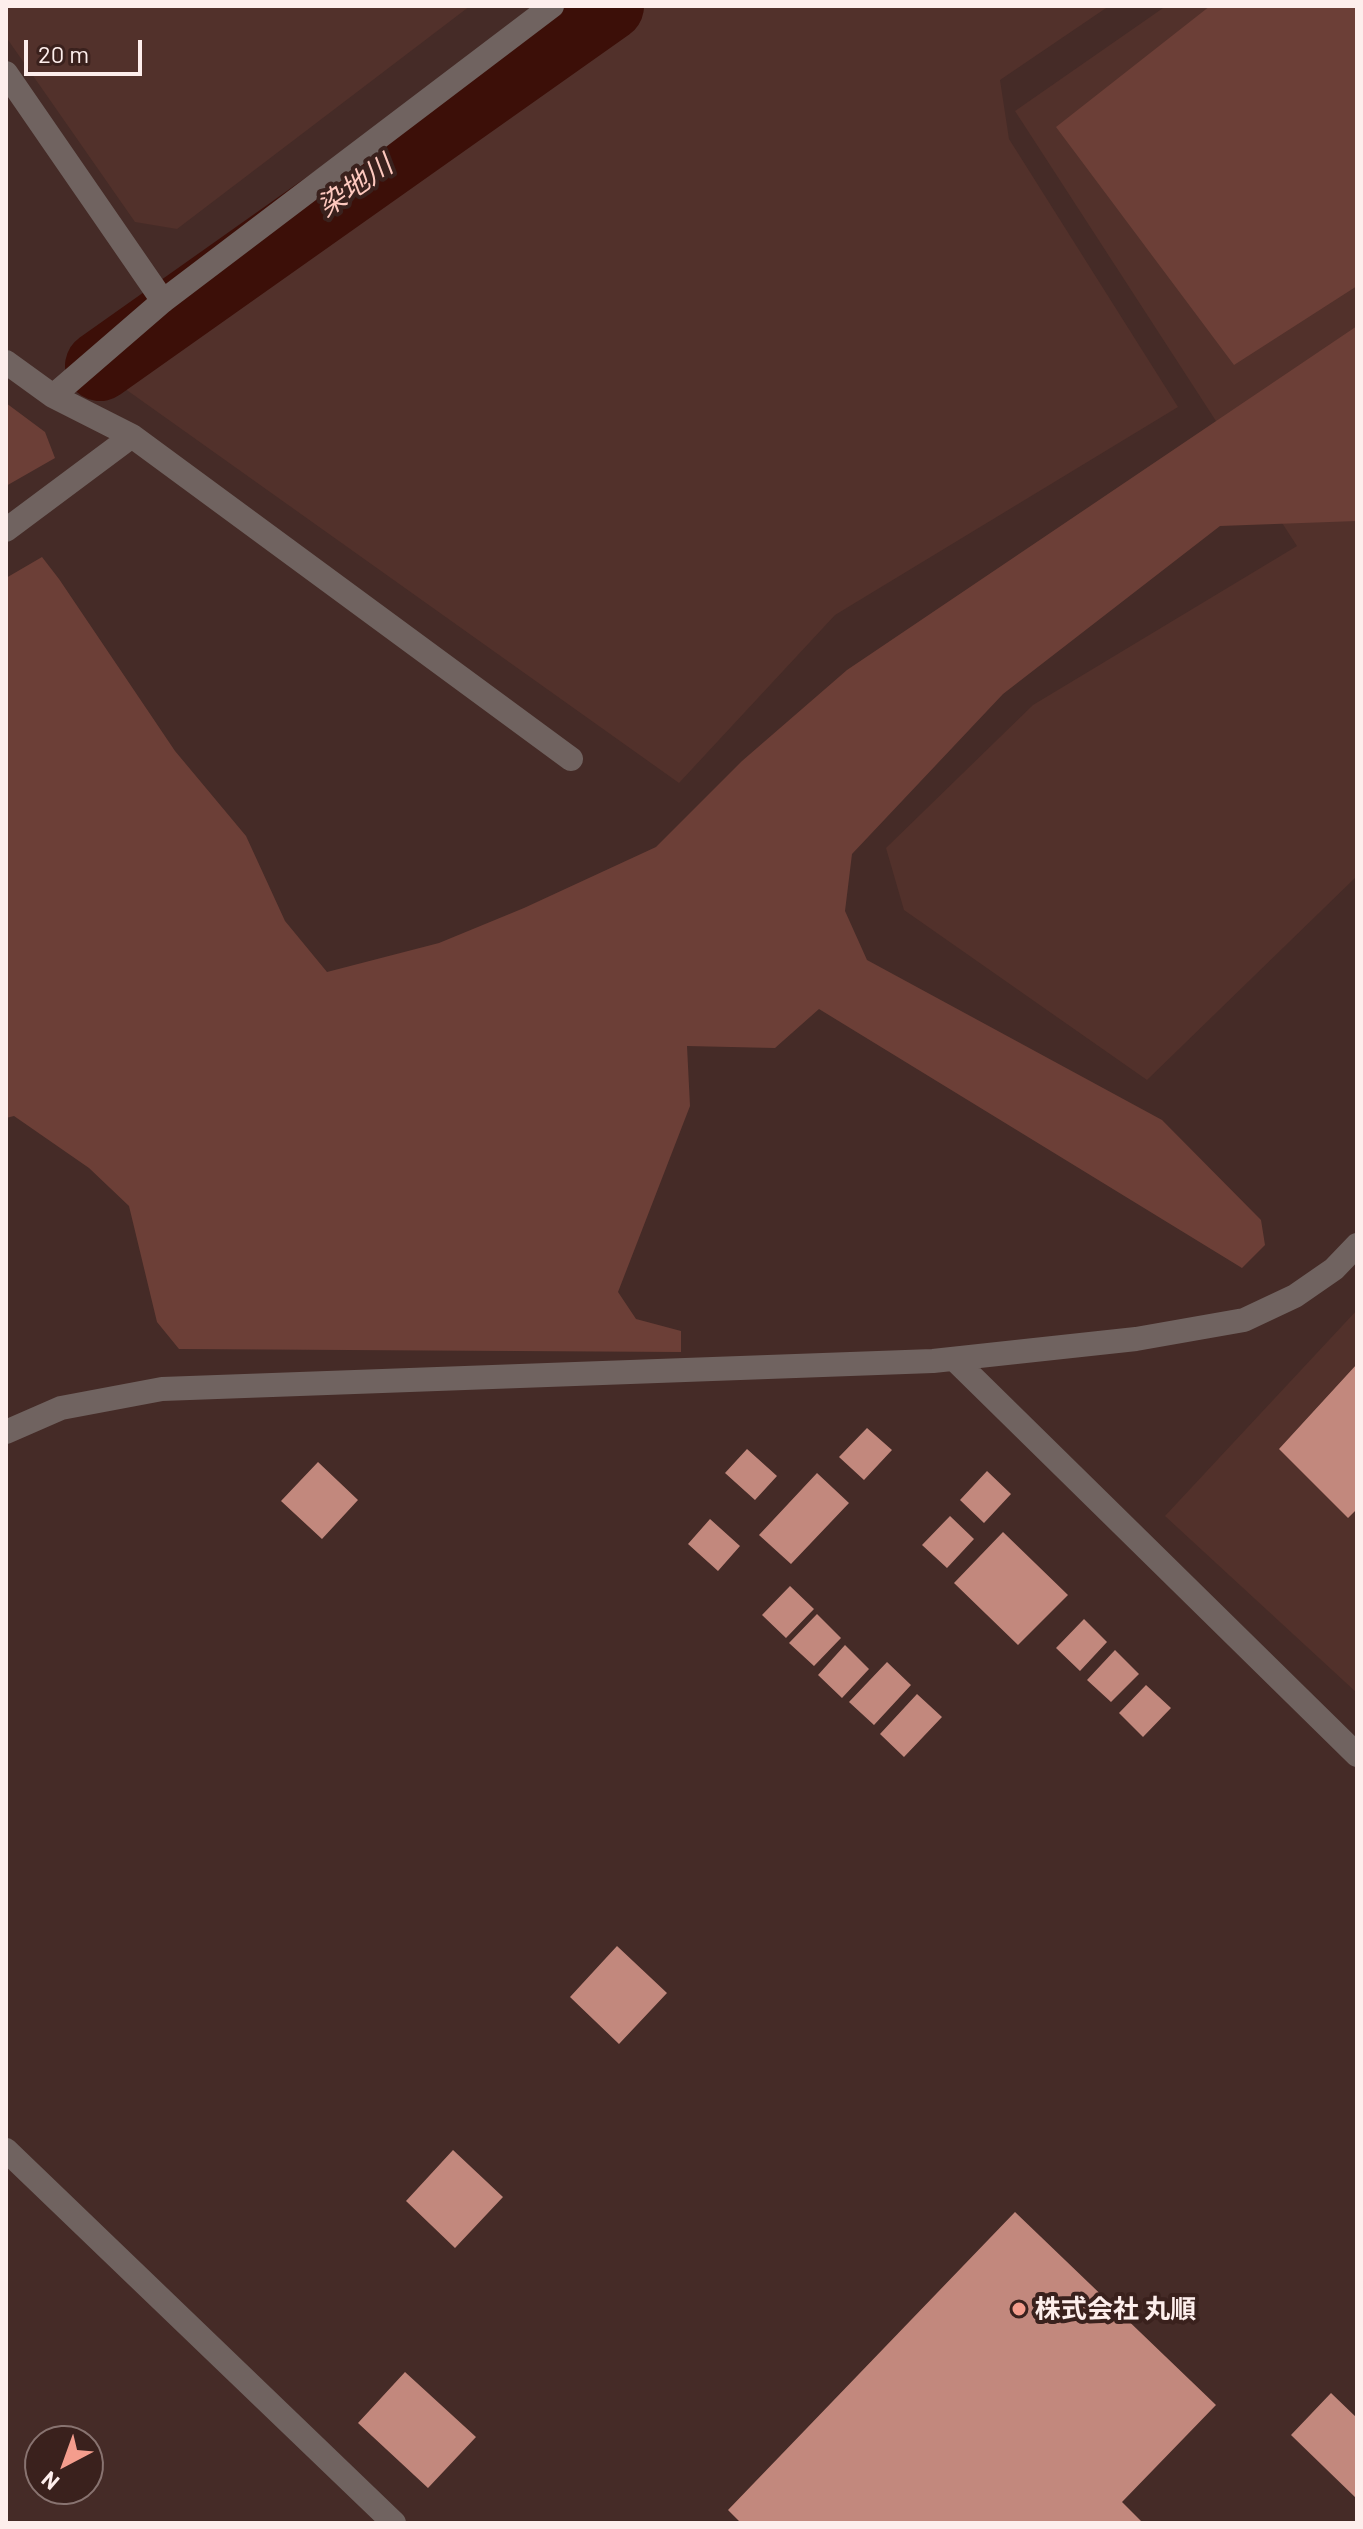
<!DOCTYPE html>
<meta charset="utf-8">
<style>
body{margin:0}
#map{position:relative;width:1363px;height:2529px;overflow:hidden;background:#452b27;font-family:Barlow,sans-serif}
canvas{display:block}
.frame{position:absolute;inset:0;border:8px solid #fdeeec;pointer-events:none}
.north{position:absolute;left:24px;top:2425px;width:80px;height:80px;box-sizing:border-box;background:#3a211d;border:2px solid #887370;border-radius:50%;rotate:221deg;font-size:22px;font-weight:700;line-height:32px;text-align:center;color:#fdeeec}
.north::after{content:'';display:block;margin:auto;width:28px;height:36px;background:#f49d8d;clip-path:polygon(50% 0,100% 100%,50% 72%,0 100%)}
.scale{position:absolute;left:24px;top:40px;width:118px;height:36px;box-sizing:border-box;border:4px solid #fdeeec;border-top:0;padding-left:10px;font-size:24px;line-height:28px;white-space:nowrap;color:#fdeeec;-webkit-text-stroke:6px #3a211d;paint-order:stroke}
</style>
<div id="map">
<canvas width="1363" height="2529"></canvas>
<div class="frame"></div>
<div class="north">N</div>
<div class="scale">20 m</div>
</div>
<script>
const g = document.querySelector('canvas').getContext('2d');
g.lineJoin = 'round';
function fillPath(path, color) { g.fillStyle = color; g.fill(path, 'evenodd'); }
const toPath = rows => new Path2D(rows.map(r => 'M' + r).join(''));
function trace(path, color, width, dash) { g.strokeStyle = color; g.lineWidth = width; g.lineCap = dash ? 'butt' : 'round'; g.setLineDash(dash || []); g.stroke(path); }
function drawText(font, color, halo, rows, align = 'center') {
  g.font = font + ' Barlow,"Noto Sans JP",sans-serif'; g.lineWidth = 8; g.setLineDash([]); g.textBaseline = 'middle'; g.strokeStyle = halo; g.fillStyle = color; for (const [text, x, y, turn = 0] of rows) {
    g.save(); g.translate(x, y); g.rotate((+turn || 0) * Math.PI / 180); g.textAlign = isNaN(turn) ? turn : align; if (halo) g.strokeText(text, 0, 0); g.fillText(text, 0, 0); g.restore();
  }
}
const built = toPath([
 [6,6,470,6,177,229,135,222,6,37],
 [633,6,1109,6,1000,80,1009,139,1178,407,835,615,679,783,107,376],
 [1166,6,1357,6,1357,876,1147,1080,904,910,886,848,1033,705,1297,546,1015,111],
 [1357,1310,1357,1693,1165,1516]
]);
const green = toPath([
 [1210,6,1357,6,1357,286,1234,365,1056,127],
 [1357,326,1357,521,1220,526,1003,694,852,854,845,911,867,960,1162,1120,1261,1220,1265,1245,1242,1268,819,1009,775,1048,687,1046,690,1106,618,1292,636,1319,681,1331,681,1352,179,1349,157,1322,129,1206,89,1168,14,1116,6,1118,6,578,42,557,59,579,175,751,246,836,285,921,327,972,439,943,524,908,656,847,742,761,847,670],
 [6,403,45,432,55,458,6,486]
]);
const river = toPath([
 [100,366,609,6]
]);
const building = toPath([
 [1357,1364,1357,1509,1348,1518,1279,1449],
 [867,1428,892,1450,864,1480,839,1457],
 [747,1449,777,1476,755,1500,725,1473],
 [318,1462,358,1500,322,1539,281,1501],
 [987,1471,1011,1494,984,1523,960,1500],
 [817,1473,849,1503,791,1564,759,1535],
 [950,1516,974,1539,947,1568,922,1545],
 [710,1519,740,1546,718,1571,688,1544],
 [1003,1532,1068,1595,1018,1645,954,1583],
 [790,1586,814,1609,786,1638,762,1615],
 [817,1614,841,1638,814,1666,789,1643],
 [1084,1619,1107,1642,1080,1671,1056,1648],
 [845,1645,869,1669,842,1698,818,1675],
 [1115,1650,1139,1674,1111,1702,1087,1680],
 [887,1662,911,1685,874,1725,849,1702],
 [1146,1685,1171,1708,1143,1737,1119,1713],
 [917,1694,942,1717,904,1757,880,1734],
 [617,1946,667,1993,619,2044,570,1997],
 [453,2150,503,2197,455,2248,406,2201],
 [1015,2212,1216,2405,1122,2502,1143,2523,741,2523,728,2510],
 [405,2372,476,2437,428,2488,358,2423],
 [1331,2393,1357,2418,1357,2499,1291,2435]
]);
const minor = toPath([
 [6,73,163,301],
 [6,362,53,396,132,436,6,530],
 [53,396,163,301,552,6],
 [132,436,571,759],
 [954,1359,1357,1755],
 [6,1432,61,1408,162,1389,933,1361,1136,1339,1244,1320,1295,1296,1334,1269,1357,1245],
 [6,2150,394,2523]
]);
const markers = [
 [1019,2309,8,"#f49d8d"]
];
const poiNames = [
 ["株式会社 丸順",1035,2309]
];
const waterNames = [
 ["染地川",355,186,-35]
];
fillPath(built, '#52312b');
fillPath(green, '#6c3f37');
trace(river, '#3c0f08', 70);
fillPath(building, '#c2887d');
trace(minor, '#706360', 24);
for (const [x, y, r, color] of markers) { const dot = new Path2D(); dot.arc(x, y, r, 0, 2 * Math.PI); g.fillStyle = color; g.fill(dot); trace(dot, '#3a211d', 3); }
drawText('bold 26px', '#fdeeec', '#3a211d', poiNames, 'left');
drawText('italic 28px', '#fdc8be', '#3a211d', waterNames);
</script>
